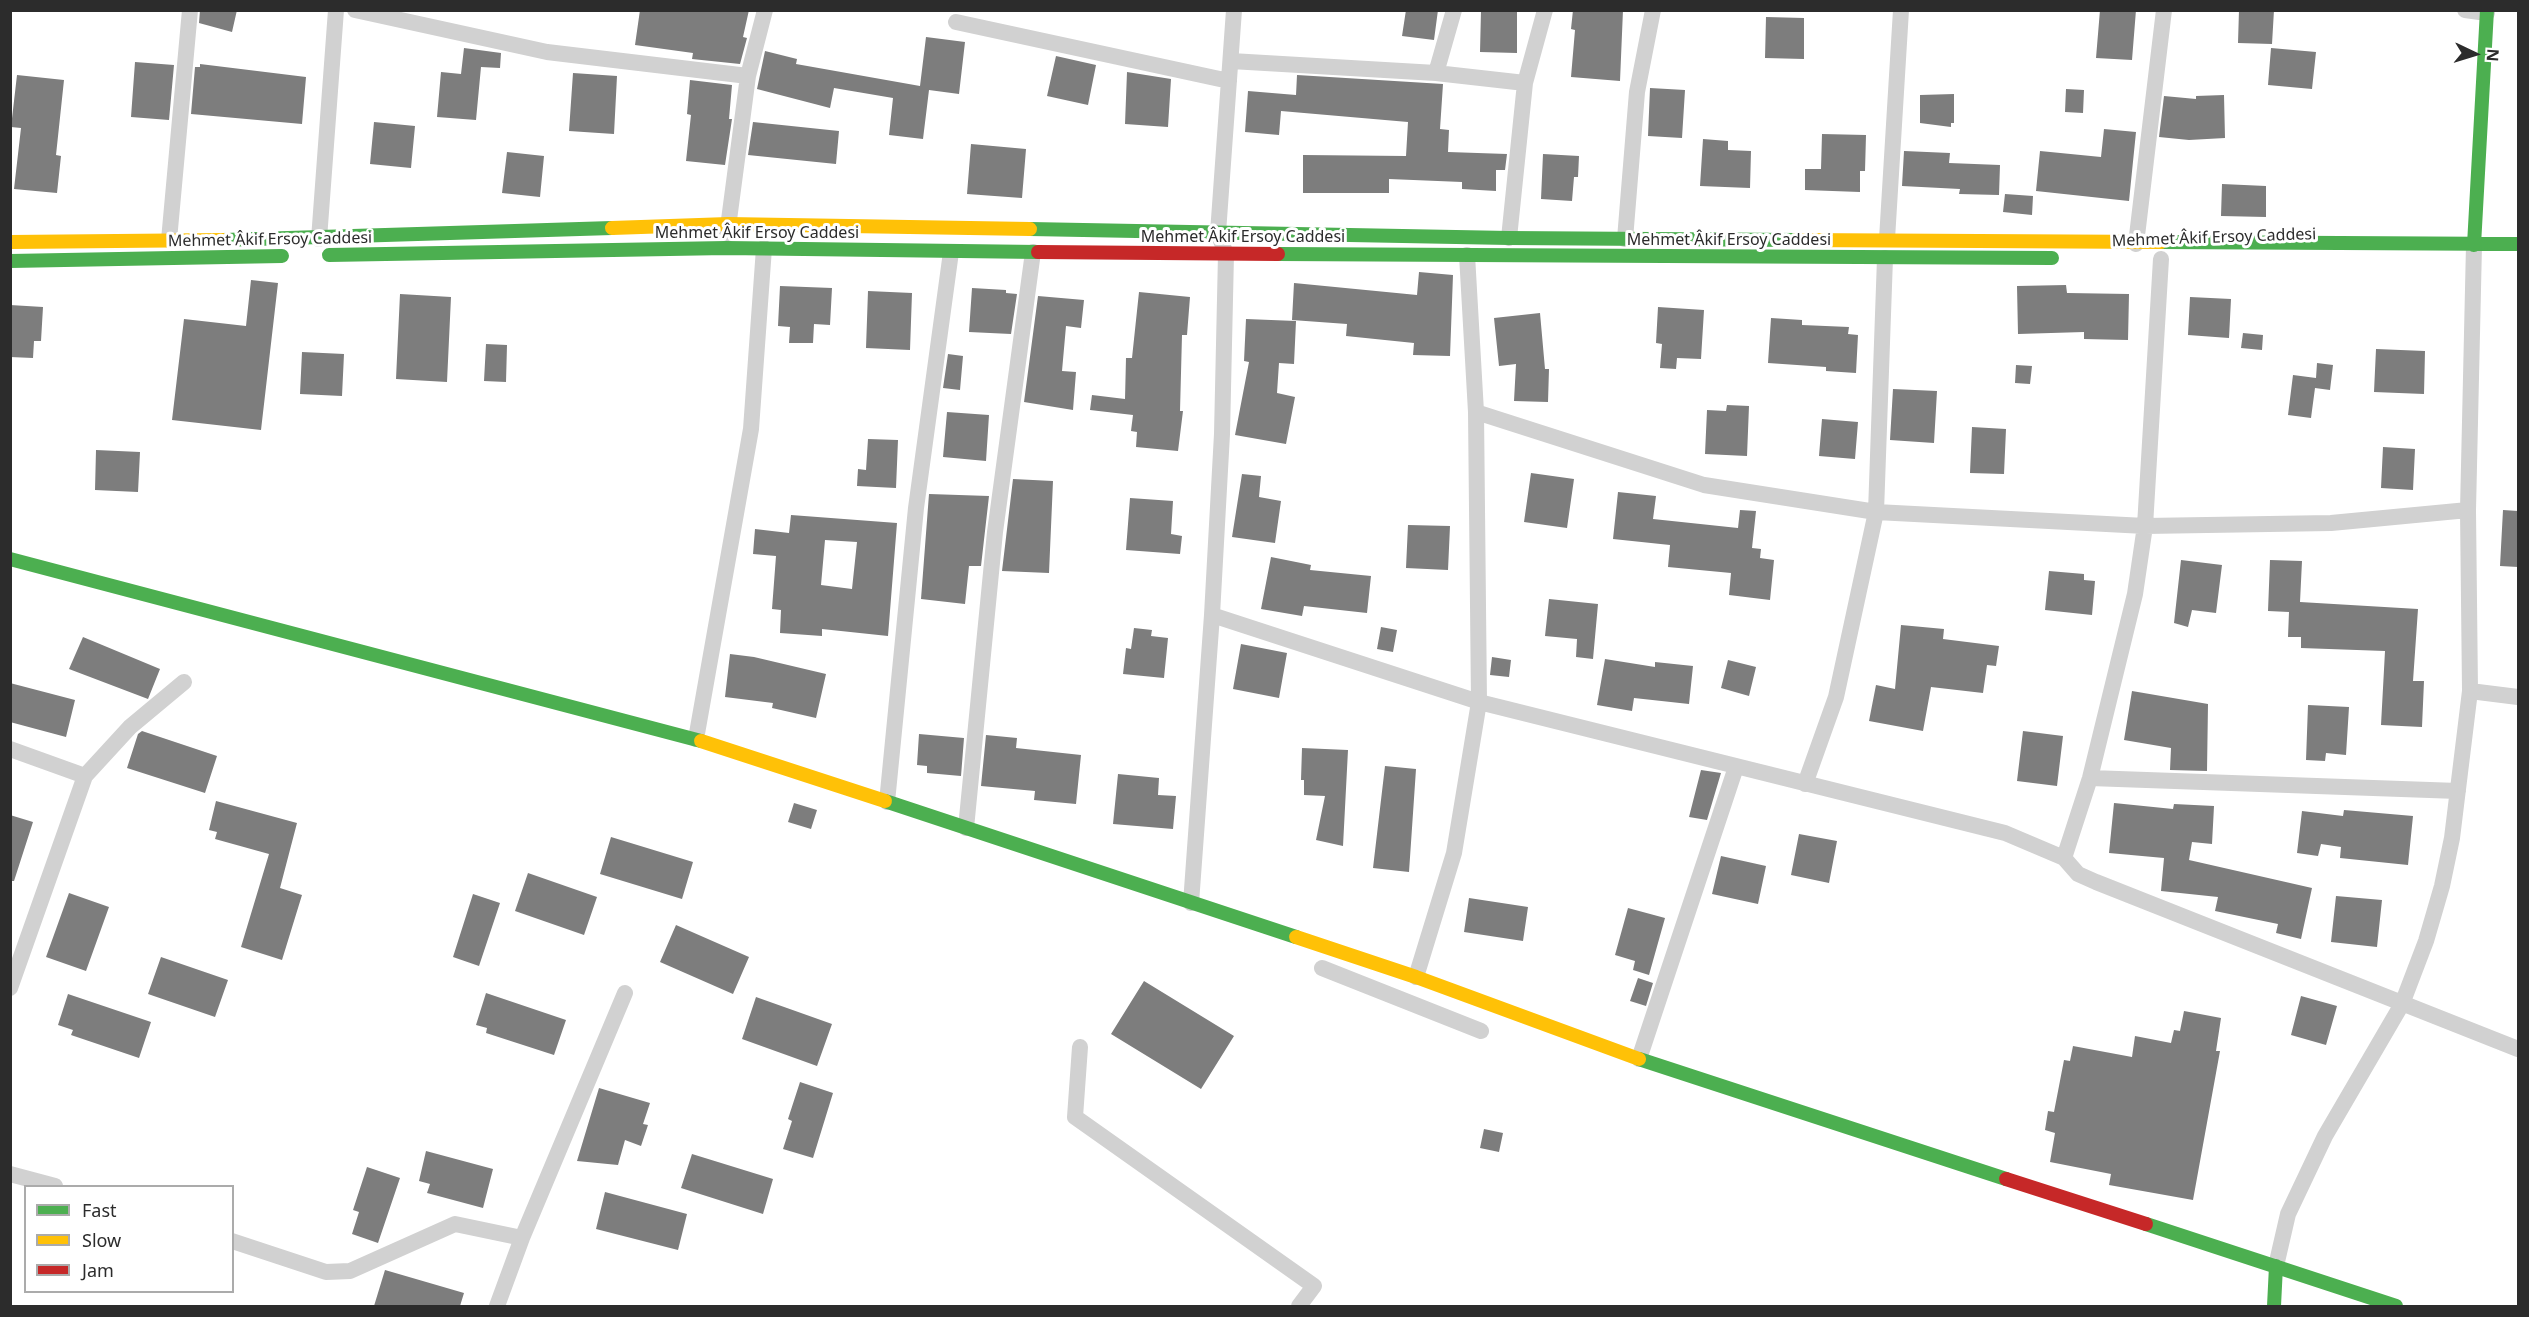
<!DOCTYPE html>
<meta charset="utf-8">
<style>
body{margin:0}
#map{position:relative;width:2529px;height:1317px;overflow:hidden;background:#fff;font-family:"Noto Sans",sans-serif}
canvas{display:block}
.frame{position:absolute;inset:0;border:12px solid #2c2c2c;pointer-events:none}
.legend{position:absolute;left:24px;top:1185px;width:210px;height:108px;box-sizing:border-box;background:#fff;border:2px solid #ababab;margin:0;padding:8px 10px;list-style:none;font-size:18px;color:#2c2c2c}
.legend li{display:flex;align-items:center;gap:12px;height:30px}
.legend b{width:30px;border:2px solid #ababab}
.north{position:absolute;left:2445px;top:24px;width:60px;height:60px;-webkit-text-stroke:4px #fff;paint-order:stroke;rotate:94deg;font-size:16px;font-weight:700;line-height:24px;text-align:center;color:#2c2c2c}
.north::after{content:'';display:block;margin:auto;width:21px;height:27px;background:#2c2c2c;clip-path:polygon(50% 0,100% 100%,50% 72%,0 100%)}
</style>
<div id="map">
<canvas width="2529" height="1317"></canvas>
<div class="frame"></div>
<ul class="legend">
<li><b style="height:8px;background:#4caf50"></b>Fast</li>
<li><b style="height:8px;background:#ffc107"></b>Slow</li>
<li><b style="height:8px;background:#c62828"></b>Jam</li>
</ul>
<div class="north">N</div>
</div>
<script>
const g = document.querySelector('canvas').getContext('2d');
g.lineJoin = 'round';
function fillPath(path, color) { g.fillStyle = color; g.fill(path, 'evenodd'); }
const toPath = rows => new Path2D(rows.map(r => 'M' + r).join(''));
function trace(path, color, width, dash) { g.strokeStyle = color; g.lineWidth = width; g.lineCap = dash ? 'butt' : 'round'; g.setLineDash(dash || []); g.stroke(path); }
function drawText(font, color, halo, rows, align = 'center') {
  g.font = font + ' "Noto Sans",sans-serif'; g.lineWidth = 6; g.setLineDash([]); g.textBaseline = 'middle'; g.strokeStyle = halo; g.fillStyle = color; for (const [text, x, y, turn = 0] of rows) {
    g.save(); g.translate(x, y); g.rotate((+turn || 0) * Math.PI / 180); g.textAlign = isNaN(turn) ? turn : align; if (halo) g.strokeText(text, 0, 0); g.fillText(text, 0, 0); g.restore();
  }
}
const building = toPath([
 [200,10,237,10,232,32,199,23],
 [640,10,749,10,743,37,747,38,740,64,692,59,693,53,635,45],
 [1406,10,1438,10,1434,40,1402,36],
 [1573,10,1623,10,1620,81,1571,77,1575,30,1571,29],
 [2100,10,2136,10,2132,60,2096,58],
 [2239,10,2274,10,2272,44,2238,43],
 [1481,11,1517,12,1517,53,1480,52],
 [1766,17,1804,18,1804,59,1765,58],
 [926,37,965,42,959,94,929,90,923,139,889,135,893,98,834,88,830,108,757,89,765,51,797,59,796,64,920,86],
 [464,48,501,53,500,68,481,67,476,120,437,117,441,72,461,74],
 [2271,48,2316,52,2312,89,2268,85],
 [1056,56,1096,65,1088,105,1047,96],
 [135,62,174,65,169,120,131,117],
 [200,64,306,77,302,124,191,114,195,67,200,67],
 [1127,72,1171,79,1168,127,1125,124],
 [573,73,617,76,614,134,569,131],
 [17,75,64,80,56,155,61,156,57,193,14,189,21,128,11,127],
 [1297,75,1443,84,1440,129,1449,130,1448,152,1507,154,1505,170,1496,170,1496,191,1462,189,1462,182,1389,179,1389,193,1303,193,1303,155,1406,156,1408,122,1281,111,1279,135,1245,132,1248,91,1296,95],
 [690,80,732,85,729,119,732,119,725,165,686,161,691,115,687,114],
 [1650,88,1685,90,1682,138,1648,136],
 [2066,89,2084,90,2083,113,2065,112],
 [1954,94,1954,123,1951,123,1951,127,1920,123,1920,95],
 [2224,95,2225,138,2189,140,2159,137,2164,96,2196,99,2196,96],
 [374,122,415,126,411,168,370,164],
 [753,122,839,131,836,164,748,155],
 [2104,129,2136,132,2129,201,2036,191,2040,151,2101,157],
 [1822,134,1866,135,1865,171,1860,171,1860,192,1805,190,1805,169,1821,169],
 [1703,139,1728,141,1728,150,1751,151,1750,188,1700,186],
 [971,144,1026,149,1022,198,967,194],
 [1904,151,1950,153,1949,163,2000,165,1999,195,1959,194,1960,189,1902,186],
 [507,152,544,156,540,197,502,193],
 [1543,154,1579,156,1578,177,1574,177,1572,201,1541,199],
 [2222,184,2266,186,2266,217,2221,216],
 [2005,194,2033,196,2032,215,2003,212],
 [1419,272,1453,275,1450,356,1413,355,1414,343,1346,336,1347,324,1292,320,1294,283,1417,295],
 [251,280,278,283,261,430,172,420,184,319,246,326],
 [2066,285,2067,293,2129,294,2128,340,2084,339,2084,332,2018,334,2017,286],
 [780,286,832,288,830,325,814,324,813,343,789,343,790,327,778,326],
 [972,288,1006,290,1006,293,1017,294,1011,334,969,332],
 [868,291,912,293,910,350,866,348],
 [1139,292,1190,297,1187,335,1182,335,1180,411,1183,411,1178,451,1136,447,1137,432,1131,431,1133,415,1090,410,1092,395,1125,399,1126,358,1132,358],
 [400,294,451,297,447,382,396,379],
 [1038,296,1084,300,1081,328,1066,326,1062,371,1076,372,1073,410,1024,402],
 [2190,297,2231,299,2229,338,2188,335],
 [10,305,43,307,41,341,34,341,33,358,10,357],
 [1658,307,1704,310,1701,359,1677,358,1676,369,1660,368,1662,344,1656,343],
 [1540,313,1545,369,1549,369,1548,402,1514,401,1516,364,1499,366,1494,318],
 [1771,318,1802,320,1802,325,1849,327,1848,334,1858,335,1856,373,1826,371,1826,367,1768,363],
 [1246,319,1296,321,1294,364,1279,363,1277,393,1295,397,1286,444,1235,435,1249,362,1244,361],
 [2243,333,2263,335,2262,350,2241,348],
 [486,344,507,345,506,382,484,381],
 [2376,349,2425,351,2424,394,2374,392],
 [302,352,344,354,342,396,300,394],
 [948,354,963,356,960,390,943,388],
 [2317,363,2333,365,2330,390,2315,388,2311,418,2288,415,2293,375,2316,378],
 [2016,365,2032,366,2030,384,2015,383],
 [1893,389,1937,391,1934,443,1890,440],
 [1727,405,1749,406,1747,456,1705,454,1707,410,1726,411],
 [947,412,989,415,986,461,943,457],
 [1822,419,1858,422,1855,459,1819,456],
 [1972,427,2006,429,2004,474,1970,473],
 [868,439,898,440,896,488,857,486,858,469,866,470],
 [2383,447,2415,449,2413,490,2381,488],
 [96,450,140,452,138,492,95,490],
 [1531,473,1574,479,1567,528,1524,522],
 [1242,474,1261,476,1259,497,1281,501,1275,543,1232,537],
 [1013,479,1053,481,1049,573,1002,571],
 [1618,492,1656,496,1653,519,1738,528,1740,510,1756,511,1752,548,1761,549,1760,558,1774,560,1770,600,1729,595,1731,573,1668,567,1670,545,1613,539],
 [929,494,989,496,981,566,969,566,965,604,921,599],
 [1130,498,1173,501,1171,534,1182,536,1180,554,1126,550],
 [2503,510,2518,511,2518,567,2500,566],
 [791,515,897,523,888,636,822,629,822,636,780,633,781,610,772,609,776,556,753,554,755,529,789,533],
 [825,540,857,542,852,589,821,585],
 [1408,525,1450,526,1448,570,1406,568],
 [1271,557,1311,565,1310,570,1371,576,1367,613,1304,606,1302,616,1261,609],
 [2181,560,2222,565,2216,613,2192,610,2188,627,2174,623],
 [2270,560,2302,561,2300,602,2418,609,2413,681,2424,681,2422,727,2381,725,2385,651,2301,648,2301,637,2288,637,2289,612,2268,611],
 [2049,571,2084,574,2084,580,2095,581,2092,615,2045,610],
 [1549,599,1598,604,1593,659,1576,657,1577,639,1545,636],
 [1901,625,1944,629,1943,639,1999,646,1996,666,1987,665,1983,693,1931,687,1923,731,1869,721,1876,685,1895,689],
 [1381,627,1397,630,1393,652,1377,649],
 [1134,628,1152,630,1151,636,1168,638,1164,678,1123,674,1126,648,1131,649],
 [83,637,160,669,148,699,69,669],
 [1241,644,1287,653,1279,698,1233,689],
 [730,654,754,657,826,674,816,718,772,708,773,703,725,697],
 [1492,657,1511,660,1509,677,1490,675],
 [1605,659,1655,667,1655,662,1693,666,1689,704,1634,698,1632,711,1597,705],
 [1728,660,1756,667,1749,696,1721,688],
 [10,683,75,700,66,737,10,722],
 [2132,691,2208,704,2207,771,2170,770,2171,748,2124,740],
 [2308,705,2349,707,2346,755,2326,753,2325,761,2306,760],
 [142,731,217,756,205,793,127,768,138,734],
 [2023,731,2063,736,2057,786,2017,781],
 [919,734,964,738,961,776,927,773,927,766,917,765],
 [986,735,1017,738,1016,748,1081,755,1076,804,1034,800,1035,791,981,786],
 [1302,748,1348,750,1343,846,1316,840,1325,796,1304,795,1304,780,1301,780],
 [1385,766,1416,769,1409,872,1373,868],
 [1701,770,1721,773,1707,820,1689,817],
 [1118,774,1159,778,1158,795,1176,796,1173,829,1113,824],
 [216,801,297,823,280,888,302,895,282,960,241,947,269,854,215,839,217,832,209,830],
 [794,803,817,810,811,829,788,822],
 [2114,803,2173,809,2174,804,2214,806,2212,844,2192,842,2189,860,2312,888,2301,939,2276,933,2278,924,2215,911,2218,897,2161,891,2164,858,2109,853],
 [2344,810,2413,816,2408,865,2340,858,2341,847,2321,844,2318,856,2297,853,2302,811,2343,816],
 [10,815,33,822,14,881,10,881],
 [1799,834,1837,841,1829,883,1791,875],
 [611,837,693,862,682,899,600,874],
 [1721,856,1766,866,1758,904,1712,894],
 [528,873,597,897,584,935,515,911],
 [69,893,109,907,86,971,46,957],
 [473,894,500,903,479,966,453,957],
 [2336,896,2382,900,2377,947,2331,942],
 [1469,898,1528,907,1523,941,1464,932],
 [1628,908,1665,918,1649,975,1633,970,1635,961,1615,955],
 [676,925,749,957,733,994,660,962],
 [161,957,228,980,215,1017,148,994],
 [1638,978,1653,983,1646,1006,1630,1001],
 [1144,981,1234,1036,1201,1089,1111,1034],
 [486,993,566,1020,554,1055,486,1033,487,1028,476,1025],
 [68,994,151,1022,139,1058,71,1035,73,1030,58,1025],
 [2301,996,2337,1006,2326,1045,2291,1035],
 [756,997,832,1024,817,1066,742,1039],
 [2184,1011,2221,1018,2216,1051,2220,1051,2193,1200,2109,1185,2111,1174,2050,1162,2055,1133,2045,1130,2048,1111,2054,1112,2064,1060,2070,1061,2073,1046,2132,1057,2135,1036,2171,1043,2174,1030,2180,1031],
 [800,1082,833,1093,813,1158,783,1149,792,1121,788,1119],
 [599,1088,650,1103,643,1124,648,1125,641,1146,625,1140,618,1165,577,1161],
 [1484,1129,1503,1133,1499,1152,1480,1148],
 [426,1151,493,1169,483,1208,427,1193,430,1184,419,1181],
 [692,1154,773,1179,763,1214,681,1188],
 [367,1167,400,1178,378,1243,352,1234,359,1212,353,1210],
 [605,1192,687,1214,678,1250,596,1229],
 [385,1270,464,1293,460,1306,374,1306]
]);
const street = toPath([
 [355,10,547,52,748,76],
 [2465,10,2487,13],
 [956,22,1229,81],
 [1231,61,1436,73,1525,83],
 [1436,73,1454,10],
 [727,235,748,76,765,10],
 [1509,238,1525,83,1545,10],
 [319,239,336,10],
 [1625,239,1637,92,1653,10],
 [1887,239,1901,10],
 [169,240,190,10],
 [2136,244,2164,10],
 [1476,412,1704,485,1876,512,2145,526,2331,523,2468,510],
 [1212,615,1479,702,2005,833,2064,858,2078,874,2096,882,2518,1049],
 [2470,691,2518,697],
 [696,739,751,429,764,248],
 [10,749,85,776,130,727,184,682],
 [2090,778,2458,791],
 [1805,784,1836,697,1876,512,1885,258],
 [887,802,916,508,951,252],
 [966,828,995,532,1033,252],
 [2064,858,2090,778,2135,594,2145,526,2161,259],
 [1191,903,1212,615,1222,434,1226,254,1218,233,1234,10],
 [1322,968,1481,1031],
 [1416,977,1454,853,1479,702,1476,412,1467,255],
 [10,988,85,776],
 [1080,1047,1075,1117,1314,1286,1299,1306],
 [1639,1059,1736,767],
 [10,1174,55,1186],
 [232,1241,326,1272,350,1271,455,1224,522,1238],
 [2276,1266,2288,1214,2325,1136,2402,1004,2426,941,2442,886,2452,838,2470,691,2468,510,2474,245],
 [497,1306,522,1238,625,993]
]);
const fast = toPath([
 [1030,229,1509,238,1796,240],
 [223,240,612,228],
 [2161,242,2518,244],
 [2474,245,2487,10],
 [1278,254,2052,258],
 [329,255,726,248,1038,252],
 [10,261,282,256],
 [10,559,701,741],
 [885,801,1296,937],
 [1639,1059,2006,1179],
 [2146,1224,2396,1306],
 [2274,1306,2276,1266]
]);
const slow = toPath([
 [612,228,728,224,1030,229],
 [1796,240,2161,242],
 [10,242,223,240],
 [701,741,885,801],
 [1296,937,1416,977,1639,1059]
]);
const jam = toPath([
 [1038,252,1278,254],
 [2006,1179,2146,1224]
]);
const streetNames = [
 ["Mehmet Âkif Ersoy Caddesi",757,233],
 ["Mehmet Âkif Ersoy Caddesi",1243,237],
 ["Mehmet Âkif Ersoy Caddesi",2214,238,-2],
 ["Mehmet Âkif Ersoy Caddesi",270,240,-1],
 ["Mehmet Âkif Ersoy Caddesi",1729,240]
];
fillPath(building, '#7d7d7d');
trace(street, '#d1d1d1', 16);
trace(fast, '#4caf50', 14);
trace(slow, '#ffc107', 14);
trace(jam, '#c62828', 14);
drawText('16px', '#2c2c2c', '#fff', streetNames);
</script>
